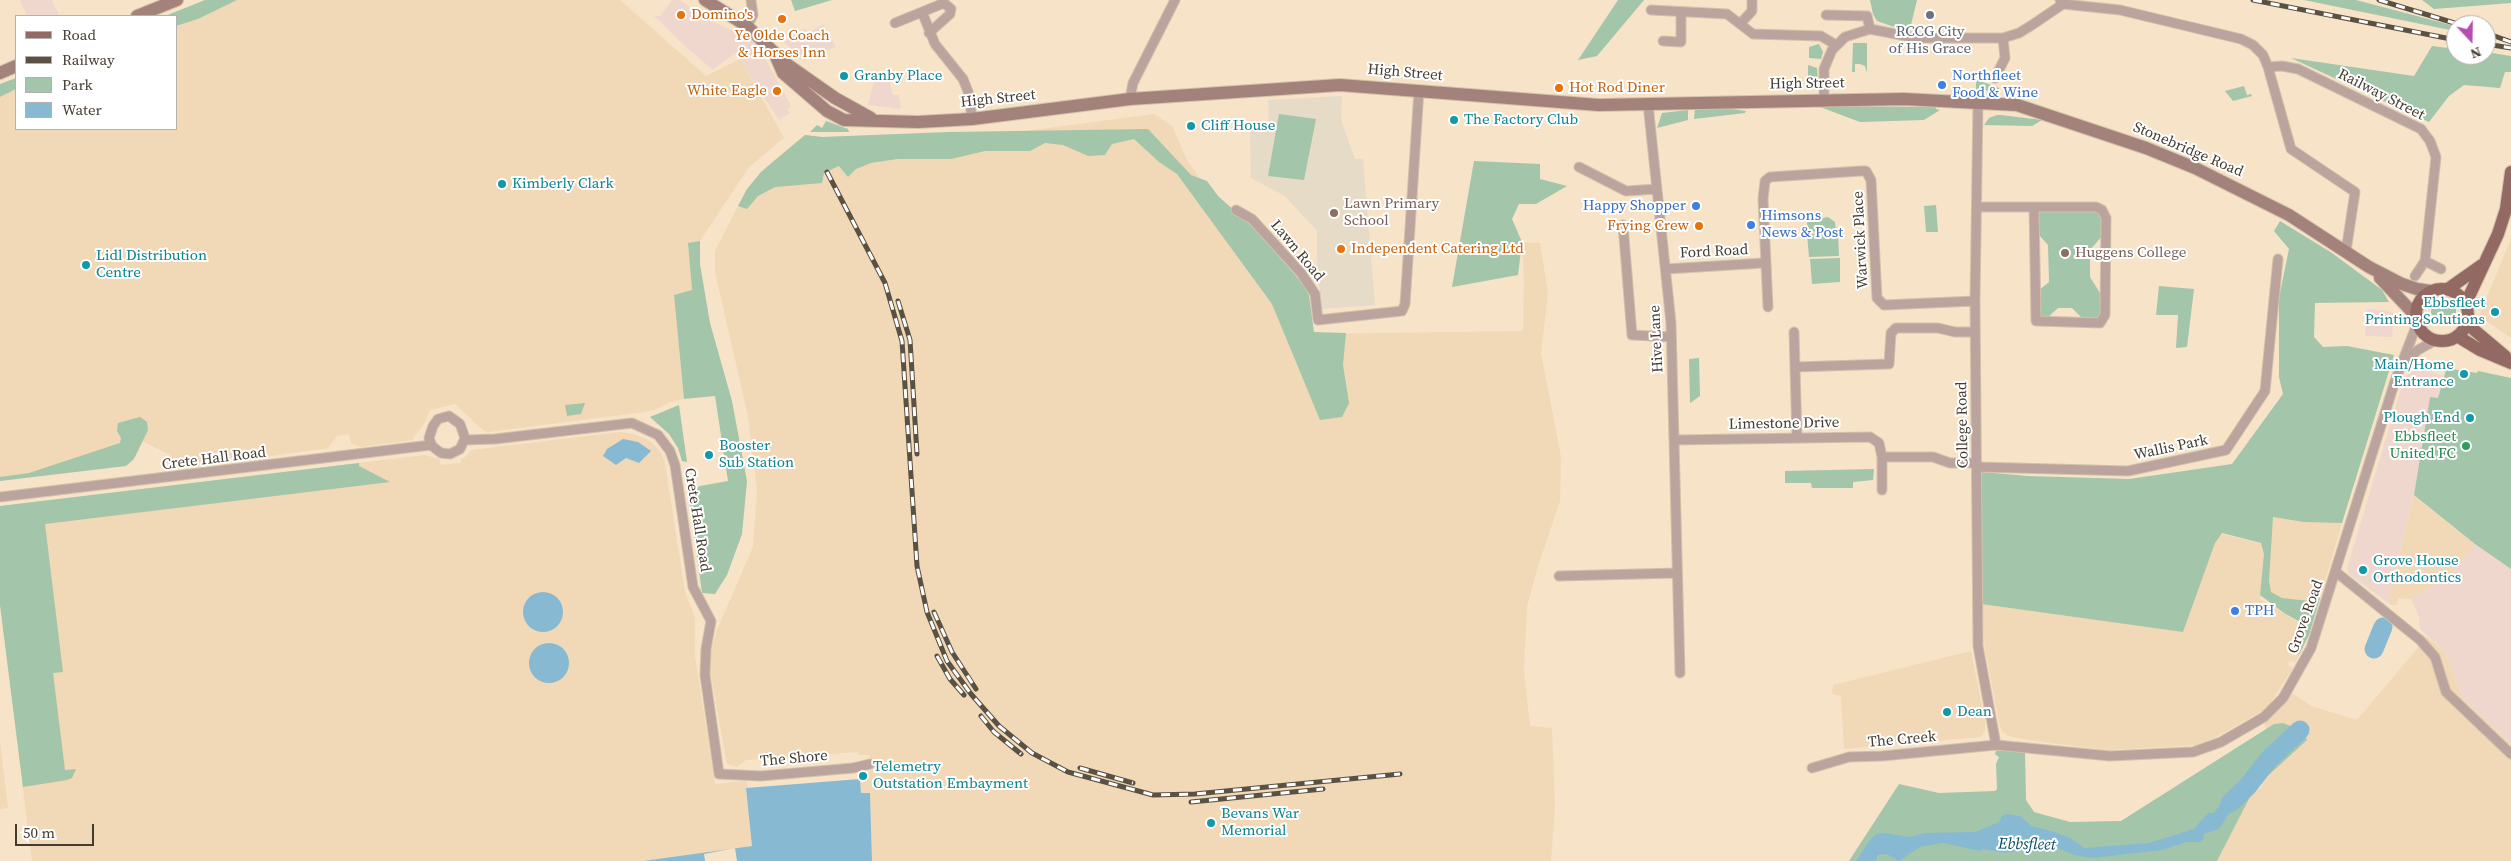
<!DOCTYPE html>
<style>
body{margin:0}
#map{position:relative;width:2511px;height:861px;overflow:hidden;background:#f7e3c7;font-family:"Source Serif 4",serif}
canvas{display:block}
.legend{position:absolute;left:15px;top:15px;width:162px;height:115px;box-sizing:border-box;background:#fff;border:1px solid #b4b1ac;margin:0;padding:6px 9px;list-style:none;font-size:15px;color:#443c30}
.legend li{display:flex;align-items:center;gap:10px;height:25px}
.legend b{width:25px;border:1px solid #b4b1ac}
.north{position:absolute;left:2446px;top:15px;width:50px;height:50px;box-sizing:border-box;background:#fff;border:1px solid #b4b1ac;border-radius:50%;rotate:159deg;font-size:14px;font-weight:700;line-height:20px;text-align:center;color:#443c30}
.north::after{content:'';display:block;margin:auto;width:18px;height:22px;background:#b64eb0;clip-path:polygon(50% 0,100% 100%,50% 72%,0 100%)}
.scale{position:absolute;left:15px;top:824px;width:79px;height:22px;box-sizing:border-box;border:2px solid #443c30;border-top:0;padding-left:6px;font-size:15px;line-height:18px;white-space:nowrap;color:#443c30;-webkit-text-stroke:4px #fff;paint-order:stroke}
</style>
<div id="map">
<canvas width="2511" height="861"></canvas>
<ul class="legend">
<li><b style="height:6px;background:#936a63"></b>Road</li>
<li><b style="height:6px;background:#5a5143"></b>Railway</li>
<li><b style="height:14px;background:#a3c5aa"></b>Park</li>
<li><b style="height:14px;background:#87bad2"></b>Water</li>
</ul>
<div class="north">N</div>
<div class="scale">50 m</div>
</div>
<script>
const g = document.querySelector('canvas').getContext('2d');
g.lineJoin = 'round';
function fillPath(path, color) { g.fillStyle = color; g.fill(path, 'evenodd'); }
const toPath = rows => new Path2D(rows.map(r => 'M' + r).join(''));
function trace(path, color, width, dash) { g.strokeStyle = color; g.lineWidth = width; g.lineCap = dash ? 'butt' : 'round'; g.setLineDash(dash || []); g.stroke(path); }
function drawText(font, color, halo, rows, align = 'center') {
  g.font = font + ' "Source Serif 4",serif'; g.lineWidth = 4; g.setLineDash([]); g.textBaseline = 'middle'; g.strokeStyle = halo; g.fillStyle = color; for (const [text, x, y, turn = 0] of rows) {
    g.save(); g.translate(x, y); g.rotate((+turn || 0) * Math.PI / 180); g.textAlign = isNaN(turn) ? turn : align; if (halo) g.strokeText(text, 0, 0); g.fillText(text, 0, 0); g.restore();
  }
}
const commercial = toPath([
 [20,0,52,0,59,16,27,16],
 [672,0,680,0,709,20,751,39,760,49,790,104,791,107,787,109,790,113,779,120,735,53,713,70,687,48,654,16,660,16],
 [823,24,836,47,802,60,784,42,805,28,809,33],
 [888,75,893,95,899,95,901,109,868,105,875,77],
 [2367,309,2385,310,2394,313,2392,337,2365,336],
 [2422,361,2436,363,2433,373,2445,376,2438,398,2430,398,2414,495,2390,594,2391,605,2349,574,2347,568,2404,379,2412,368],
 [2475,544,2511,569,2511,744,2463,699,2445,652,2420,629,2419,617,2411,599,2451,575]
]);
const built = toPath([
 [237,0,620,0,706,76,740,59,784,138,749,167,700,241,688,243,692,290,674,296,684,399,670,402,657,409,645,412,488,432,484,431,455,404,430,410,424,424,412,440,360,447,351,443,349,434,337,436,328,448,323,449,248,459,247,452,241,452,240,448,233,449,233,459,172,466,168,462,171,455,142,441,134,458,0,480,0,97,16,89,16,129,176,129,176,26,198,19],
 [1154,114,1172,126,1187,160,1212,196,1314,334,1523,331,1524,279,1522,242,1540,243,1548,293,1541,353,1561,457,1560,501,1537,569,1527,607,1524,669,1530,726,1552,728,1555,807,1551,861,872,861,870,793,861,793,860,779,861,772,870,772,870,755,859,755,858,752,746,760,737,767,727,764,711,675,711,652,717,630,753,547,757,489,748,416,715,272,715,251,747,189,768,165,805,135,822,137,1003,134],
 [2511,239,2511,338,2479,316],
 [620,432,634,434,650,441,660,451,665,463,685,592,695,618,695,657,715,784,747,781,748,788,746,789,752,846,643,861,32,861,0,605,0,506,425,455,439,459,441,465,461,463,461,459,464,458,472,450],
 [2414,495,2475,544,2451,575,2411,599,2398,598,2397,605,2391,605,2390,595],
 [2273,517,2342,523,2318,605,2261,594,2260,599,2310,629,2296,662,2290,661,2287,665,2293,668,2267,708,2214,738,2195,745,2108,750,2028,740,2008,736,2003,732,2000,727,1985,649,1981,604,2183,632,2218,533,2270,546],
 [2427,637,2445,652,2463,699,2511,744,2511,861,2217,861,2250,797,2263,785,2261,782,2274,724,2267,729,2263,722,2283,705,2292,693,2311,706,2357,720],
 [1971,651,1985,722,1985,730,1981,737,1844,749,1841,696,1832,694,1833,685],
 [0,742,8,808,0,809]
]);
const education = toPath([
 [1342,96,1341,120,1355,159,1363,159,1375,305,1322,309,1317,271,1317,231,1285,196,1251,178,1250,130,1269,129,1268,100]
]);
const green = toPath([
 [205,0,237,0,198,19,176,26,176,16,165,16],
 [791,0,832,0,795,11],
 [1618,0,1644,0,1597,56,1578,60],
 [1870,0,1917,0,1910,29,1900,29,1877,21,1873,14],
 [2304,0,2356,0,2451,25,2450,30],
 [2422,0,2511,0,2511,3,2434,9],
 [1853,43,1867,43,1867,73,1865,66,1860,64,1855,64,1855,72,1852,72],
 [1819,44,1823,52,1821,59,1809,58,1809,47],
 [2432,46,2456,49,2456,55,2486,55,2486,52,2511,56,2511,72,2505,72,2500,88,2464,85,2449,96,2429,122,2291,58,2414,76],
 [1808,65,1817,68,1818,81,1808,83],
 [1983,71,1980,81,1999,88,1999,91,1976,90,1976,81],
 [16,78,16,89,0,97,0,84],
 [2244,86,2247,95,2251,94,2252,96,2233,101,2225,91],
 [1833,106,1936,107,1936,109,1940,110,1924,120,1860,122,1820,107],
 [1725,108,1746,111,1745,113,1694,119,1695,109],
 [1688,110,1688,120,1657,128,1662,113],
 [1279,114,1316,119,1304,180,1268,176],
 [1997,115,2001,115,2042,120,2032,126,1984,125,1989,118],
 [826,121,848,129,849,132,810,132,817,125,822,128],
 [1148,129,1191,175,1207,181,1218,196,1256,230,1303,284,1309,295,1314,332,1346,333,1343,365,1349,403,1342,417,1320,420,1272,304,1177,174,1159,162,1134,139,1112,144,1105,155,1088,156,1063,145,1045,143,1030,151,985,151,951,159,897,159,871,163,856,169,848,177,839,166,824,173,822,183,775,187,758,196,747,209,738,206,747,189,761,172,805,135,822,137,948,132],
 [1474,161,1540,164,1540,179,1567,186,1536,204,1519,204,1512,219,1522,242,1518,275,1452,287],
 [1936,205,1938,232,1926,232,1924,206],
 [2043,209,2094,209,2100,214,2102,219,2102,236,2090,250,2090,277,2100,293,2101,313,2096,319,2084,320,2072,308,2058,308,2046,319,2041,318,2037,313,2038,291,2049,282,2048,245,2039,235,2039,212],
 [1828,217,1835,222,1836,230,1808,232,1807,221],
 [2280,221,2332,253,2382,290,2389,302,2315,303,2314,337,2323,347,2347,346,2394,355,2342,523,2304,522,2273,517,2269,581,2271,592,2282,598,2300,600,2313,601,2317,597,2320,598,2309,635,2299,655,2295,651,2303,636,2305,628,2302,623,2284,613,2260,595,2264,554,2261,543,2222,533,2215,543,2183,632,1981,604,1982,472,2028,476,2129,479,2232,464,2283,394,2279,377,2279,298,2289,249,2274,231],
 [1838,233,1839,256,1809,257,1807,234],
 [700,241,700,264,710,323,732,401,747,481,742,534,727,575,715,594,702,593,688,491,700,486,728,481,715,396,684,399,674,295,692,290,688,243],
 [1840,258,1840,282,1812,284,1810,259],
 [2159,286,2194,289,2187,347,2176,348,2178,315,2156,315],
 [2439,300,2449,301,2456,308,2456,320,2449,326,2437,326,2430,318,2432,306],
 [1699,358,1700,396,1690,403,1689,359],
 [2452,369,2477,373,2478,371,2511,378,2511,569,2475,544,2414,495,2430,397,2438,398,2446,370],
 [585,403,581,414,567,416,565,405],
 [679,405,687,462,682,461,678,448,669,434,650,417],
 [140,417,147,422,148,430,134,459,126,466,0,481,0,477,29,473,120,443,121,438,117,431,118,423],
 [359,463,359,466,390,482,45,524,63,672,53,673,65,770,76,769,72,778,67,780,23,787,0,605,0,506],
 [1874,469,1873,480,1853,482,1853,488,1812,488,1811,483,1785,483,1785,471],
 [2283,723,2303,731,2307,740,2261,782,2250,797,2217,861,1849,861,1899,784,1939,793,1995,791,1997,789,1996,764,1999,757,1995,754,1996,751,2025,751,2026,800,2034,812,2070,822,2121,821,2274,724]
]);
const water = toPath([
 [623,439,638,442,651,451,639,463,626,458,616,465,603,456,607,449],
 '523 612a20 20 0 1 1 40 0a20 20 0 1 1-40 0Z',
 '529 663a20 20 0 1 1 40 0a20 20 0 1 1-40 0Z',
 [860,779,861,793,870,793,872,861,643,861,752,846,746,788],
 [2244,781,2249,790,2240,796,2219,829,2204,834,2203,840,2199,842,2187,842,2162,850,2092,858,2074,855,2055,847,2038,846,2005,853,1983,849,1980,851,1943,843,1920,847,1899,861,1887,854,1878,855,1875,861,1856,861,1870,840,1877,834,1884,833,1910,837,1925,833,1975,832,1999,822,2002,816,2007,814,2020,816,2031,826,2055,832,2072,839,2084,848,2149,843,2194,829,2208,813,2214,813,2231,789]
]);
const pier = toPath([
 [735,848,737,861,705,861,704,854]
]);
const river = toPath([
 [2374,649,2383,627],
 [2230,803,2248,786,2268,760,2300,730]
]);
const minor = toPath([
 [2063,4,2120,10,2241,39,2253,45,2263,55,2268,67,2291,149,2355,192,2346,251],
 [1651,10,1727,14,1753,34,1821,36,1836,45],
 [922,12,944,3,951,9,950,14,929,33],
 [1826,15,1867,16,1870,29],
 [895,23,922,12,935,44,963,79,969,94,972,119],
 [1740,24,1752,11,1752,0],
 [747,26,753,15,751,0],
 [2003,38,2019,33,2032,25,2063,4,2060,0],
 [1663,41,1681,42,1681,12],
 [2268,67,2282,66,2298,69,2421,129,2430,141,2436,157,2425,261,2415,276],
 [1130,99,1133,83,1175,0],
 [1824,100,1824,69,1832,50,1845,37,1870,29,1916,38,2003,38,2005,58,1995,78],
 [1648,104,1671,323,1680,673],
 [1978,104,1975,301,1978,646,1996,745],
 [1579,167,1626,191,1657,189],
 [1977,207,2096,207,2102,210,2106,218,2105,315,2100,323,2036,321,2034,207],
 [1236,210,1252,219,1301,273,1315,294,1318,320,1402,311,1405,304,1419,90],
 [1623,225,1632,335,1671,337],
 [2425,261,2441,269],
 [1666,269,1764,263],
 [1768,307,1763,199,1765,181,1770,177,1861,171,1866,171,1871,180,1877,298,1884,305,1975,301],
 [1794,332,1797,438],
 [2404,363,2418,350,2436,340],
 [1795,367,1889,364,1891,333,1896,328,1938,328,1955,332,1975,332],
 [449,416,460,424,465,438,460,449,450,454,441,453,432,446,429,438,433,426,438,419,449,416],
 [465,440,495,439,632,423,658,435,670,451,675,465,693,587,711,621,706,649,705,675,719,774,761,776,853,768,870,764],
 [1674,440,1870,437,1879,443,1882,457],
 [1978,467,2128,471,2226,450,2265,391,2278,259],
 [1882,490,1882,457,1933,457,1950,463,1977,463],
 [0,497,431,445],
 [2336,572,2420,640,2435,657,2446,692,2511,754],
 [1559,576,1677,573],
 [1812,768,1849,757,1882,756,1996,745,2110,756,2193,752,2221,742,2264,717,2283,698,2311,648,2395,381,2417,324]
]);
const secondary = toPath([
 [705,0,747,26,785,63,835,98,871,118],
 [137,16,177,0],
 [774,52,783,73,827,111,844,120,918,122,972,119,1130,99,1340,85,1599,105,1904,99,2017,105,2146,148,2195,168,2289,215,2369,267,2402,284,2417,289,2430,291],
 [0,73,16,66],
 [2380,278,2415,315]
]);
const primary = toPath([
 '2416 315a26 26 0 1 1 52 0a26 26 0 1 1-52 0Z',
 [2448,289,2482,265],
 [2466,303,2498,234,2506,209,2511,172],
 [2467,324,2505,356],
 [2457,336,2480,350,2511,363]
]);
const rail = toPath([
 [2253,0,2456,40],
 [2379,0,2461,25],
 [2486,33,2511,42],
 [2486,44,2511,48],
 [827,172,885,283,902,341,917,566,927,612,947,661,971,694,999,726,1032,753,1068,772,1153,795,1195,794,1400,774],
 [898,301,910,340,917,454],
 [934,612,952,652,976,689],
 [937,656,950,679,964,695],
 [981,716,994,732,1021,754],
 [1080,768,1133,783],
 [1191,802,1323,789]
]);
const markers = [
 [681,15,5,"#e8710a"],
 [1930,15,5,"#6b7280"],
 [782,19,5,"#e8710a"],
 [844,76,5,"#0f9aa8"],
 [1942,85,5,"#3f7fe0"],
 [1559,88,5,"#e8710a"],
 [777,91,5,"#e8710a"],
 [1454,120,5,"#0f9aa8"],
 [1191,126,5,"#0f9aa8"],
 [502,184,5,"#0f9aa8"],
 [1696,206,5,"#3f7fe0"],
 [1334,213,5,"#8d6e63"],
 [1751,225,5,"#3f7fe0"],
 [1699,226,5,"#e8710a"],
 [1341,249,5,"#e8710a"],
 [2065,253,5,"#8d6e63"],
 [86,265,5,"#0f9aa8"],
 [2495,312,5,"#0f9aa8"],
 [2464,374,5,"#0f9aa8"],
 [2470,418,5,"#0f9aa8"],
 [2466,446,5,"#2e9e5b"],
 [709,455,5,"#0f9aa8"],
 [2363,570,5,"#0f9aa8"],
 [2235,611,5,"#3f7fe0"],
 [1947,712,5,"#0f9aa8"],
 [863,776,5,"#0f9aa8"],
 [1211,823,5,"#0f9aa8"]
];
const foodNames = [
 ["Domino's",691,15],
 ["Ye Olde Coach",782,36,"center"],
 ["& Horses Inn",782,53,"center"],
 ["Hot Rod Diner",1569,88],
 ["White Eagle",767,91,"right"],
 ["Frying Crew",1689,226,"right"],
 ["Independent Catering Ltd",1351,249]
];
const worshipNames = [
 ["RCCG City",1930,32],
 ["of His Grace",1930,49]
];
const streetNames = [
 ["High Street",1405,73,5],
 ["High Street",1807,84,-1],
 ["Railway Street",2381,95,27],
 ["High Street",998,99,-6],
 ["Stonebridge Road",2188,150,23],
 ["Warwick Place",1861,240,-93],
 ["Lawn Road",1297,251,50],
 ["Ford Road",1714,252,-3],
 ["Hive Lane",1657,339,-93],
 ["Limestone Drive",1784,424,-1],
 ["College Road",1963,425,-91],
 ["Wallis Park",2171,448,-12],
 ["Crete Hall Road",214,459,-7],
 ["Crete Hall Road",697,520,81],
 ["Grove Road",2306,617,-70],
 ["The Creek",1902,740,-5],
 ["The Shore",794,759,-5]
];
const cultureNames = [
 ["Granby Place",854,76],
 ["The Factory Club",1464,120],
 ["Cliff House",1201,126],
 ["Kimberly Clark",512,184],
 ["Lidl Distribution",96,256],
 ["Centre",96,273],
 ["Ebbsfleet",2485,303,"right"],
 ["Printing Solutions",2485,320,"right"],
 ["Main/Home",2454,365,"right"],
 ["Entrance",2454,382,"right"],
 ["Plough End",2460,418,"right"],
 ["Booster",719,446],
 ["Sub Station",719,463],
 ["Grove House",2373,561],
 ["Orthodontics",2373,578],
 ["Dean",1957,712],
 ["Telemetry",873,767],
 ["Outstation Embayment",873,784],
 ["Bevans War",1221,814],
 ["Memorial",1221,831]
];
const shopNames = [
 ["Northfleet",1952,76],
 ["Food & Wine",1952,93],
 ["Happy Shopper",1686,206,"right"],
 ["Himsons",1761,216],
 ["News & Post",1761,233],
 ["TPH",2245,611]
];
const educationNames = [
 ["Lawn Primary",1344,204],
 ["School",1344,221],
 ["Huggens College",2075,253]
];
const leisureNames = [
 ["Ebbsfleet",2456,437],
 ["United FC",2456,454]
];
const waterNames = [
 ["Ebbsfleet",2027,845,1]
];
fillPath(commercial, '#efd7cd');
fillPath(built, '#f1d8b6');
fillPath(education, '#e5dbc7');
fillPath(green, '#a3c5aa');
fillPath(water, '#87bad2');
fillPath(pier, '#f7e3c7');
trace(river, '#87bad2', 19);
trace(minor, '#d3c2a9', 11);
trace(secondary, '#d3c2a9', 14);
trace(primary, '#d3c2a9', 14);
trace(minor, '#bba39e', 9);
trace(secondary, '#a4827c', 12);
trace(primary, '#936a63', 12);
trace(rail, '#5a5143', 5);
trace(rail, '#fff', 3, [9]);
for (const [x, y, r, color] of markers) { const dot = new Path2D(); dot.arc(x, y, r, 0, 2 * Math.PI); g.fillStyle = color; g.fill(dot); trace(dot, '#fff', 2); }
drawText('15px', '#c56008', '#fff', foodNames, 'left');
drawText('15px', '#5b616d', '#fff', worshipNames);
drawText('15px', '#443c30', '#fff', streetNames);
drawText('15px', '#0d838f', '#fff', cultureNames, 'left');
drawText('15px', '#366cbe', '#fff', shopNames, 'left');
drawText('15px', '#785e54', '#fff', educationNames, 'left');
drawText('15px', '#27864d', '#fff', leisureNames, 'right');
drawText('italic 16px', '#034b64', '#fff', waterNames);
</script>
